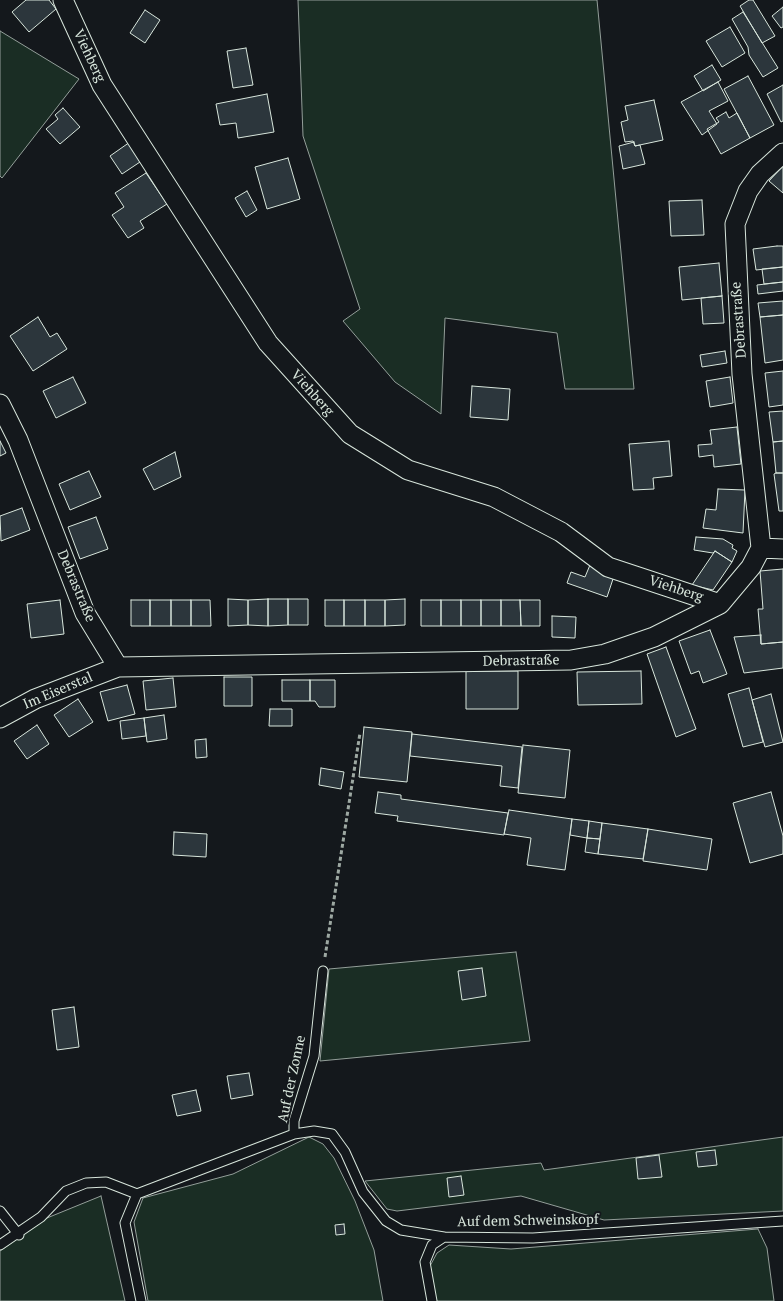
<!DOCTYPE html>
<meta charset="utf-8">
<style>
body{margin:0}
canvas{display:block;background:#14181c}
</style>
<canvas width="783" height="1301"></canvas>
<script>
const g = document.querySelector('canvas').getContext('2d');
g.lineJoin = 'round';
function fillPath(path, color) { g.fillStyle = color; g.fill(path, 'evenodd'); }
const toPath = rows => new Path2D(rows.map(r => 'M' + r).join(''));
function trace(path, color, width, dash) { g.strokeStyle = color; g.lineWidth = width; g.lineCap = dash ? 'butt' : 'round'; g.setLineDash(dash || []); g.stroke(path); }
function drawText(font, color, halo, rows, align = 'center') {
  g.font = font + ' "PT Serif",serif'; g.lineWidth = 4; g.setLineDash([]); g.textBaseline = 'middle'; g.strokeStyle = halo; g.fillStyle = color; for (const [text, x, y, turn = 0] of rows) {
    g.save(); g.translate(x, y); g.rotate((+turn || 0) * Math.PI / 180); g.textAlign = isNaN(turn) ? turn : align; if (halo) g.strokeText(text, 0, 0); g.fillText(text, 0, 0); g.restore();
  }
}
const green = toPath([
 [298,0,597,0,634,389,565,389,557,333,445,318,441,414,395,382,343,321,360,309,303,136,298,0],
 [0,31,79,79,2,178,0,176,0,31],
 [516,952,530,1041,320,1061,329,969,516,952],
 [309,1137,323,1144,334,1158,355,1201,374,1250,383,1301,148,1301,134,1222,143,1198,233,1174,309,1137],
 [783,1137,783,1211,604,1220,521,1196,397,1211,387,1209,365,1181,541,1163,544,1170,783,1137],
 [101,1196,125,1301,0,1301,0,1251,47,1218,101,1196],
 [758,1229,767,1248,774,1301,436,1301,430,1266,437,1253,449,1245,511,1249,758,1229]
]);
const building = toPath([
 [26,0,49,0,56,9,29,32,12,12,26,0],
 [749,0,753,0,775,36,762,43,740,6,749,0],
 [783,7,783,27,781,28,772,16,783,7],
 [145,10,160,20,145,43,130,33,145,10],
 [743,12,778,68,763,77,749,55,748,47,732,19,743,12],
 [730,27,745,53,722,67,706,41,730,27],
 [246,48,253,85,233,88,227,51,246,48],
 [712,65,721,80,703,91,694,76,712,65],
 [748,76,774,125,750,138,724,89,748,76],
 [718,82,728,101,709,111,717,124,702,135,681,102,718,82],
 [783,85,783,121,781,122,767,94,783,85],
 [267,94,274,132,238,138,236,123,220,125,216,104,267,94],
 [654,100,663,140,635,146,633,141,625,142,621,122,628,120,625,106,654,100],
 [63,108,80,127,60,144,46,129,58,119,55,115,63,108],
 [726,112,729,118,737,113,750,138,721,154,707,129,719,122,716,118,726,112],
 [130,142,143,160,122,174,110,156,130,142],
 [634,142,635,146,640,145,645,164,623,169,619,146,634,142],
 [288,158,300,199,267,209,255,167,288,158],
 [783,166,783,193,769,181,783,166],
 [146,173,167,204,140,221,144,228,128,238,112,215,124,207,115,193,146,173],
 [247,191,257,210,246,217,235,198,247,191],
 [702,200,704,235,671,236,669,201,702,200],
 [777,246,783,246,783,267,756,270,753,249,777,246],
 [719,263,722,296,682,300,679,267,719,263],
 [783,267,783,282,764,284,762,269,783,267],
 [783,282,783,291,758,294,757,285,783,282],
 [722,296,724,323,703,324,701,298,722,296],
 [783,301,783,315,760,317,758,303,783,301],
 [783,315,783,360,765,363,760,317,783,315],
 [38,317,50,337,57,333,67,349,33,371,10,336,38,317],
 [725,351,727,363,702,367,700,355,725,351],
 [783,371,783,405,769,407,765,373,783,371],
 [73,377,86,403,56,418,43,391,73,377],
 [730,377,733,403,710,407,706,381,730,377],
 [472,386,510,389,508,420,470,417,472,386],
 [783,411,783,441,773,442,769,412,783,411],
 [737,427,741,464,714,467,713,455,699,457,698,445,712,444,710,430,737,427],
 [0,441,6,453,0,456,0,441],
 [669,441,672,476,653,478,654,489,633,490,629,444,669,441],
 [783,441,783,473,776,473,773,442,783,441],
 [175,452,181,477,154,490,143,469,175,452],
 [89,471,101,497,70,510,59,484,89,471],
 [776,473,783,473,783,511,779,511,774,474,776,473],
 [718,489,745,490,743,533,703,528,706,509,716,510,718,489],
 [22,508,30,530,1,541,0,516,22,508],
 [96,517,108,549,80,559,68,527,96,517],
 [696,537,723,539,733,545,732,548,737,551,732,562,715,551,713,553,694,550,696,537],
 [715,551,732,562,713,590,692,585,715,551],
 [590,565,615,573,607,597,567,583,571,572,585,577,590,565],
 [783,569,783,642,761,644,758,609,763,609,760,571,783,569],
 [228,599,248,600,248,625,228,626,228,599],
 [268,599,288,599,288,625,268,626,268,599],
 [268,599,268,626,248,625,248,600,268,599],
 [288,599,308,599,308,625,288,625,288,599],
 [405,599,405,625,385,626,385,600,405,599],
 [60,600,64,634,31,638,27,604,60,600],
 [131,600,150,600,150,626,131,626,131,600],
 [150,600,171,600,171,626,150,626,150,600],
 [171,600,191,600,191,626,171,626,171,600],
 [191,600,210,600,211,626,191,626,191,600],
 [325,600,344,600,344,626,325,626,325,600],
 [344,600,365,600,365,626,344,626,344,600],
 [365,600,385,600,385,626,365,626,365,600],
 [421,600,441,600,441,626,421,626,421,600],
 [441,600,461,600,461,626,441,626,441,600],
 [461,600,481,600,481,626,461,626,461,600],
 [481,600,501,600,501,626,481,626,481,600],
 [501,600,520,600,521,626,501,626,501,600],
 [520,600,540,600,540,626,521,626,520,600],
 [552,616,576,617,575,638,552,637,552,616],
 [710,630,727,674,703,683,699,671,691,674,679,641,710,630],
 [761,635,761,644,783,642,783,668,744,673,734,637,761,635],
 [666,647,696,729,676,737,647,654,666,647],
 [466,671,518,671,518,709,466,709,466,671],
 [641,671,642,704,578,705,577,672,641,671],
 [224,677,252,677,252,706,224,706,224,677],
 [173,678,176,707,146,710,143,681,173,678],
 [282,680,310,680,310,701,282,701,282,680],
 [310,680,335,680,335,707,319,707,315,701,310,701,310,680],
 [127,685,135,714,108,721,100,692,127,685],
 [749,688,763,742,743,747,728,694,749,688],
 [771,694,783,742,765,747,752,700,771,694],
 [78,699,93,722,69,737,54,715,78,699],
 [270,709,292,709,292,726,269,726,270,709],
 [164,715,167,739,147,742,144,718,164,715],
 [144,718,146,736,122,739,120,721,144,718],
 [37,725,49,744,27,759,14,741,37,725],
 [364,727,412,732,407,782,359,777,364,727],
 [412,734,522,747,518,788,500,786,502,766,410,756,412,734],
 [206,739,207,757,196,758,195,740,206,739],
 [523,745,570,750,565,798,518,793,523,745],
 [321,768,344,772,341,789,319,785,321,768],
 [378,792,401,795,401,799,508,813,504,835,397,821,398,816,375,813,378,792],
 [771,792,783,836,783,854,750,863,733,803,771,792],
 [509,810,572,819,565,870,527,865,531,838,504,834,509,810],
 [572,819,589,821,587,838,570,835,572,819],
 [589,821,602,823,600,839,587,838,589,821],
 [602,823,648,829,643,859,598,854,602,823],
 [648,829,712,839,707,870,643,861,648,829],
 [174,832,207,834,206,857,173,855,174,832],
 [587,838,600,839,598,854,585,852,587,838],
 [482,968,486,996,462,1000,458,971,482,968],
 [74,1007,79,1047,57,1050,52,1010,74,1007],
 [249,1073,253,1095,231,1099,227,1076,249,1073],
 [196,1090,201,1111,177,1116,172,1095,196,1090],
 [715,1150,717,1165,698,1167,696,1152,715,1150],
 [659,1155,662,1177,638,1179,636,1158,659,1155],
 [461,1176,464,1195,449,1197,447,1178,461,1176],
 [344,1224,345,1234,336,1235,335,1225,344,1224]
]);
const path = toPath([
 [325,957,360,733]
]);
const lane = toPath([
 [294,1134,294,1121,314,1056,323,971],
 [137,1194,125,1223,141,1301],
 [0,1211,19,1235],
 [0,1245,41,1217,66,1191,86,1183,106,1182,137,1194,294,1134,314,1131,332,1134,345,1152,363,1192,386,1221,401,1230,444,1237,533,1238,783,1221],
 [432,1301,425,1262,432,1245,444,1237]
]);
const street = toPath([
 [63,0,102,85,268,343,350,434,408,470,494,497,561,532,608,567,720,604],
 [0,404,18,440,85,613,118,667],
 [761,548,783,549],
 [0,718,35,699,118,667,571,660,605,654,654,637,720,604,751,567,761,548,742,374,735,224,748,191,760,174,783,153]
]);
const streetNames = [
 ["Viehberg",89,56,65],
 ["Debrastraße",739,320,-94],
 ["Viehberg",312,393,48],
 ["Debrastraße",76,586,67],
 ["Viehberg",676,589,18],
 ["Debrastraße",521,661,-1],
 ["Im Eiserstal",58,691,-23],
 ["Auf der Zonne",292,1079,-78],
 ["Auf dem Schweinskopf",528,1221,-1]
];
fillPath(green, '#1a2d24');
trace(green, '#939e99', 1);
fillPath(building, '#2c363c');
trace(building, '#d8e6dc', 1);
trace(lane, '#d8e6dc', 11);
trace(street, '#d8e6dc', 21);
trace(path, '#9da8a2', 3, [4, 2.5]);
trace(lane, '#14181c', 9);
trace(street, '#14181c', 19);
drawText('14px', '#d8e6dc', '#14181c', streetNames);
</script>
